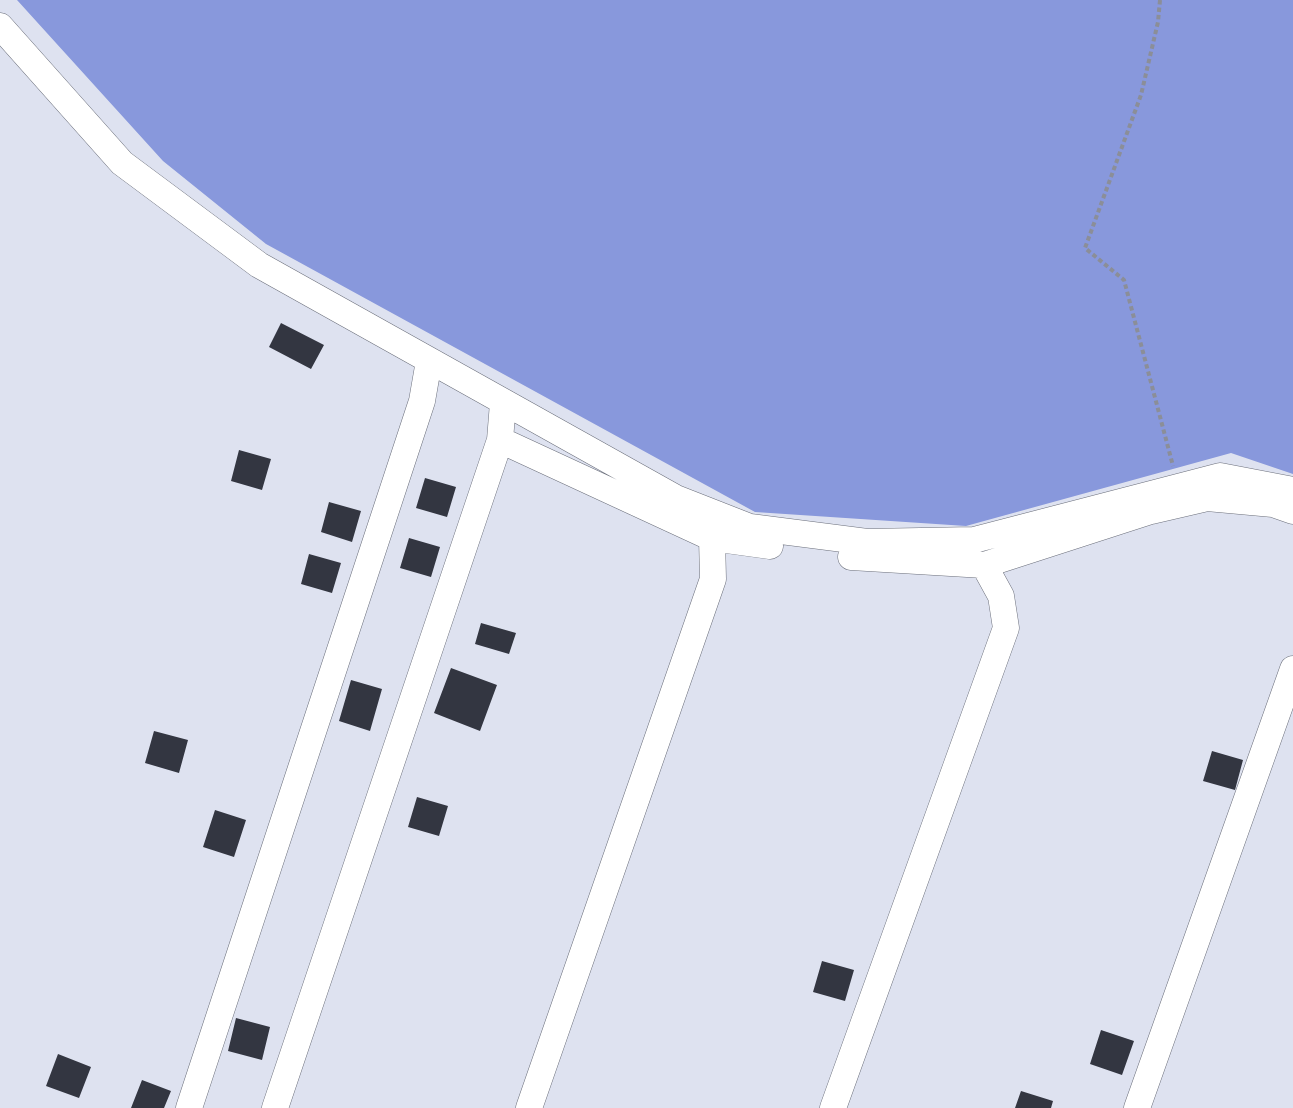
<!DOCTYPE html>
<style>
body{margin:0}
canvas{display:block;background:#dee2f0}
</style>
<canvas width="1293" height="1108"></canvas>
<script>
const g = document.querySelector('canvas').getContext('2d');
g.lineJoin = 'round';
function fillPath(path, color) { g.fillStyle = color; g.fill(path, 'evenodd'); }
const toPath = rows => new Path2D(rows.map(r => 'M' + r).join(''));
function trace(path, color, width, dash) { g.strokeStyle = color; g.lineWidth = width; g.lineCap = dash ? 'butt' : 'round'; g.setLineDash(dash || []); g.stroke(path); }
const forest = toPath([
 [17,0,1293,0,1293,474,1231,453,966,526,755,512,266,244,163,161]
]);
const building = toPath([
 [281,323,324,345,311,369,269,347],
 [239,450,271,459,262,490,231,481],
 [425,478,456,487,447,517,416,508],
 [329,502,361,511,352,542,321,532],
 [409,538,440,547,431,577,400,568],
 [309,554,341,563,332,593,301,584],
 [481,623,516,633,509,654,475,644],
 [451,668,497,685,480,731,434,713],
 [351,680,382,689,370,731,339,721],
 [154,731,188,740,179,773,145,763],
 [1212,751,1243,760,1235,790,1203,781],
 [417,797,448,806,439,836,408,827],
 [215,810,246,820,234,857,203,847],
 [822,961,854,970,845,1001,813,992],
 [236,1018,270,1027,262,1060,228,1051],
 [1101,1030,1134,1041,1122,1075,1090,1064],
 [58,1054,91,1067,79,1098,46,1086],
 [142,1080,171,1091,164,1108,131,1108],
 [1021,1091,1053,1101,1051,1108,1015,1108]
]);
const path = toPath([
 [1160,0,1158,22,1141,95,1085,248,1124,280,1173,466]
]);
const minor = toPath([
 [0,26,122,163,259,265,676,498,750,527,867,542,974,540,1220,476,1293,490],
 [503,403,500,440,712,538,770,546],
 [851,557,984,565,1151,511,1207,498,1273,504,1293,511],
 [189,1108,422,401,429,361],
 [275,1108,500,440],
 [529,1108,713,579,712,538],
 [833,1108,1006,628,1001,596,984,565],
 [1137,1108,1293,669]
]);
fillPath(forest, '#8898dc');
fillPath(building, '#333641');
trace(minor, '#6b6f7b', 27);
trace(path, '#8b8e98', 4, [4.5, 3]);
trace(minor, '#fff', 26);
</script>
